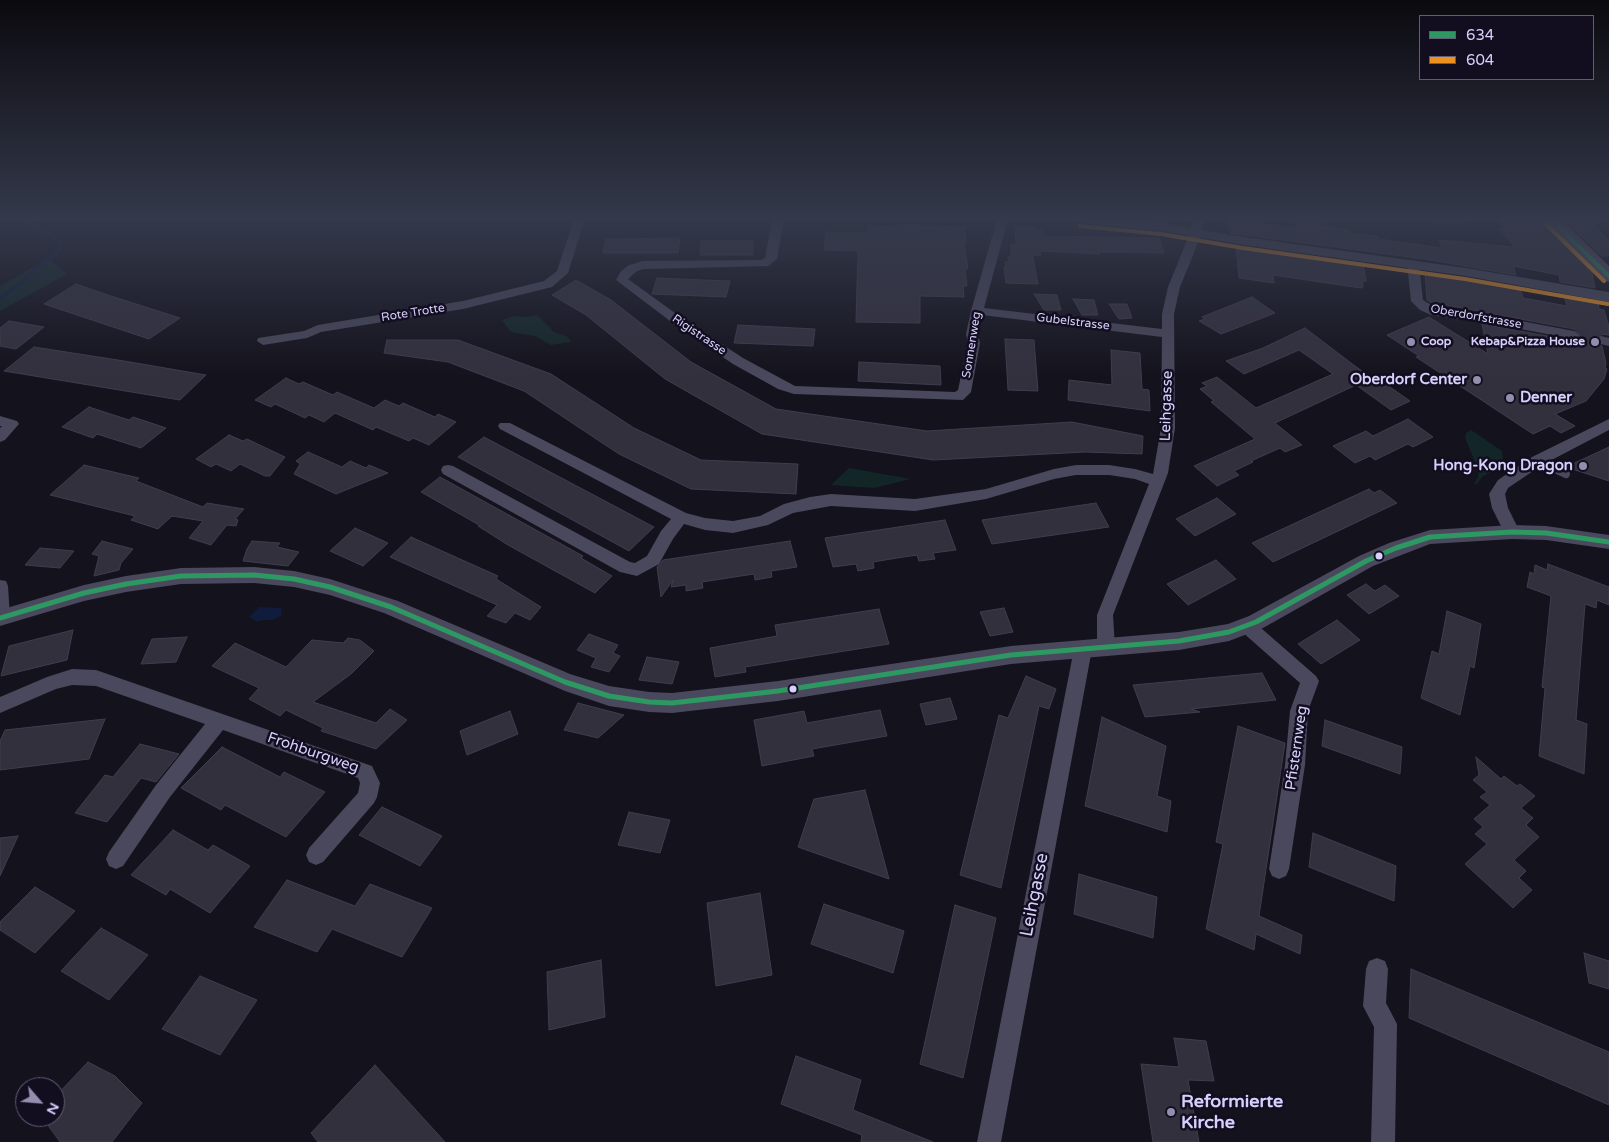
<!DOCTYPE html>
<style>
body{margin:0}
#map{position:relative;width:1609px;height:1142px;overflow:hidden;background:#14121c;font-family:"Varela Round",sans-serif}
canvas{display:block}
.legend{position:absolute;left:1419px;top:15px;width:175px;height:65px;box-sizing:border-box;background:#120e20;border:1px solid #615c78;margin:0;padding:6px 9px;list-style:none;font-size:15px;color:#d8d0fc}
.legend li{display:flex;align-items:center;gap:10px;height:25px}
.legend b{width:25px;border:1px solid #615c78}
.north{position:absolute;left:15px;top:1077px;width:50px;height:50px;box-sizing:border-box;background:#120e20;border:1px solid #615c78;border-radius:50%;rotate:117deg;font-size:14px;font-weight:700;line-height:20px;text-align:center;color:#d8d0fc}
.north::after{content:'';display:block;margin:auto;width:18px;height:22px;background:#938eae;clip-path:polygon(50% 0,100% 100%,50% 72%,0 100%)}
</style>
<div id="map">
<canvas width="1609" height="1142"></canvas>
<ul class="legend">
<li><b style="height:6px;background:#2d9862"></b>634</li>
<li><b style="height:6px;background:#ee901f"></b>604</li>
</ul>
<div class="north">N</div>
</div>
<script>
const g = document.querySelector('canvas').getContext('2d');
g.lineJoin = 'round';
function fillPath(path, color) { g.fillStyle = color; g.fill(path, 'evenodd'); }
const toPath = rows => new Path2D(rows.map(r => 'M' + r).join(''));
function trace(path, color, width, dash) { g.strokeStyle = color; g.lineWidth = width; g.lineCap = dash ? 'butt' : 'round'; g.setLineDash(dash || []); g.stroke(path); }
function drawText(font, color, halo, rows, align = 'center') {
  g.font = font + ' "Varela Round",sans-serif'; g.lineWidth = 5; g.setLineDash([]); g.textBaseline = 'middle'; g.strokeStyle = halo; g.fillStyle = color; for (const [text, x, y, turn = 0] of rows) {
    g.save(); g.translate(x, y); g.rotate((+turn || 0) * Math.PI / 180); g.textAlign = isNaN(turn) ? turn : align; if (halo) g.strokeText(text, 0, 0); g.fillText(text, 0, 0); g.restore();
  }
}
const green = toPath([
 [49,258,67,274,0,311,0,286],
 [537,315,554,332,568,337,571,342,551,345,535,336,511,332,502,320,514,316,526,317],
 [1471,430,1502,451,1503,460,1499,468,1482,477,1477,484,1474,484,1478,477,1479,466,1477,466,1465,438,1466,433],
 [849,468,911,479,874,488,831,485]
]);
const water = toPath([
 [259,607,281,608,282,615,273,620,263,620,257,622,249,617]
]);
const stream = toPath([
 [0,299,30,276,38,266,56,254,62,245,48,232,39,232,31,223,24,219]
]);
const building = toPath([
 [1295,219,1320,219,1321,226,1350,230,1350,233,1377,236,1379,239,1442,248,1439,240,1515,247,1498,228,1505,228,1497,219,1541,219,1592,273,1595,288,1560,282,1559,275,1513,266,1516,275,1424,259,1230,233,1228,220,1296,228,1295,219],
 [1564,219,1590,219,1609,241,1609,256,1601,256,1564,219],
 [900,225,965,227,966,242,964,242,968,269,965,269,967,286,963,286,964,297,920,296,920,323,856,322,858,251,824,250,826,232,868,233,868,226,900,227,900,225],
 [1015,226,1035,227,1035,230,1042,230,1044,236,1159,238,1164,253,1099,252,1100,254,1040,251,1041,255,1034,255,1033,257,1038,284,1006,283,1004,267,1006,267,1005,262,1009,262,1008,257,1011,257,1011,244,1016,244,1015,226],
 [680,238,678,253,603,253,606,239,680,238],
 [701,241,753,241,753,255,700,255,701,241],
 [1236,246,1363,263,1366,281,1362,281,1363,287,1361,288,1273,275,1274,283,1239,278,1236,246],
 [1425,272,1520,288,1523,298,1567,306,1564,296,1598,302,1599,309,1604,310,1609,327,1609,335,1599,334,1593,339,1596,345,1602,346,1606,363,1605,368,1607,369,1604,379,1586,401,1555,414,1575,426,1561,433,1550,426,1533,434,1416,357,1419,356,1387,335,1429,317,1488,354,1482,324,1574,341,1582,336,1574,329,1430,302,1427,300,1425,272],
 [657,278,703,280,730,281,726,297,652,294,657,278],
 [576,280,611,300,691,362,776,409,927,431,1072,422,1143,436,1142,454,1085,452,933,460,762,434,665,379,586,315,552,295,576,280],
 [76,284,111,296,180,318,149,339,44,304,76,284],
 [1034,294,1057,295,1061,310,1044,310,1034,294],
 [1252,297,1275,313,1221,334,1199,321,1205,319,1202,317,1252,297],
 [1073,299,1094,300,1098,315,1082,315,1073,299],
 [1109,304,1127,304,1132,318,1119,319,1109,304],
 [9,321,44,327,16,349,0,346,0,328,9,321],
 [738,325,815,329,813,346,734,343,738,325],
 [1305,328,1355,366,1384,387,1387,385,1410,401,1391,410,1356,385,1275,423,1302,445,1285,452,1280,448,1251,461,1253,462,1234,471,1239,475,1217,486,1194,466,1255,439,1211,402,1214,401,1200,389,1207,386,1202,383,1217,377,1256,408,1333,374,1299,350,1244,374,1226,361,1263,348,1305,328],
 [1005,339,1034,340,1038,391,1008,390,1005,339],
 [387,340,458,340,551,374,634,428,701,460,798,464,796,494,691,489,619,454,524,391,448,362,384,353,387,340],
 [34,347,124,361,206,375,180,400,4,371,34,347],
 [1111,350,1140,353,1142,389,1149,390,1150,411,1068,400,1069,380,1112,385,1111,350],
 [859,362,940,366,941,385,858,381,859,362],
 [286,378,299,384,303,382,333,395,337,392,374,408,385,400,399,406,403,403,435,417,438,414,456,422,429,445,413,438,409,441,376,427,373,430,335,413,324,422,309,415,305,418,275,404,271,407,255,400,286,378],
 [89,407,129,420,133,417,166,428,141,448,97,434,93,438,62,427,89,407],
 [1408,419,1433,437,1413,447,1408,444,1375,460,1370,456,1355,463,1333,446,1366,431,1373,436,1408,419],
 [229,435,243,441,247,439,285,457,270,476,265,476,240,464,231,471,216,464,211,467,196,459,229,435],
 [484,437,605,501,654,527,629,551,458,457,484,437],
 [1609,447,1609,481,1566,467,1609,447],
 [308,452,342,467,350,461,366,468,369,465,388,473,336,494,294,474,300,464,296,461,308,452],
 [84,465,139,478,136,481,203,507,207,503,244,509,235,519,238,520,236,526,227,525,211,545,189,538,203,521,172,516,158,529,131,520,135,516,50,495,84,465],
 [440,477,583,556,581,558,612,576,595,593,508,545,478,526,479,525,421,492,440,477],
 [1369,489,1374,493,1380,490,1397,503,1273,562,1252,543,1369,489],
 [1217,498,1236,514,1195,536,1176,519,1217,498],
 [1096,503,1109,527,992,544,982,520,1096,503],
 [945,520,956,550,933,553,935,559,919,561,917,555,897,558,873,562,874,568,858,571,856,564,833,567,825,538,945,520],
 [355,528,388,543,363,566,330,551,355,528],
 [411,537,498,576,496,579,541,607,530,620,515,613,506,623,487,616,497,605,390,557,411,537],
 [102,541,133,549,121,563,119,570,94,576,99,556,92,554,102,541],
 [252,541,280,543,277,547,299,552,288,566,243,561,247,549,252,541],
 [790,541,797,567,771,571,772,577,755,580,754,574,702,582,703,588,686,591,686,585,671,587,673,580,661,597,657,567,663,560,790,541],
 [40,548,74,551,60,568,25,565,40,548],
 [1216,560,1236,579,1188,605,1167,584,1216,560],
 [1548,564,1609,587,1609,605,1597,600,1596,608,1585,604,1576,720,1587,724,1584,774,1539,756,1545,688,1542,687,1551,596,1527,587,1530,572,1534,574,1535,565,1547,570,1548,564],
 [1366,584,1375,591,1385,585,1399,596,1369,614,1347,595,1366,584],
 [1004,608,1013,632,990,636,980,612,1004,608],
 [879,609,889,644,745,667,746,672,715,677,710,648,777,636,775,625,879,609],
 [1447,611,1481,624,1474,668,1470,666,1460,715,1421,698,1432,651,1439,654,1447,611],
 [1337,620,1360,640,1321,664,1298,644,1337,620],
 [73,630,67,660,1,676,9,646,73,630],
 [589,634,618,645,613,653,620,656,609,672,591,667,596,658,577,650,589,634],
 [187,637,176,662,141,664,152,639,187,637],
 [348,638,360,640,374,651,351,674,313,702,376,723,390,709,407,720,376,749,321,731,323,728,286,710,280,716,249,699,259,688,212,666,235,643,286,667,312,640,343,643,348,638],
 [647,657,679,662,672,684,639,680,647,657],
 [1262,673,1276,700,1191,709,1200,712,1145,717,1133,685,1262,673],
 [1026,676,1056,689,1049,709,1039,706,1001,888,960,875,999,715,1008,718,1026,676],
 [950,698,957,719,926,725,920,704,950,698],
 [578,703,624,715,598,738,564,730,578,703],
 [880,710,887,736,812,749,814,756,762,766,754,720,804,711,807,723,880,710],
 [510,711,518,734,467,755,460,731,510,711],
 [1102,717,1166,746,1157,796,1171,801,1167,832,1085,806,1102,717],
 [105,719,89,759,0,770,0,741,5,730,105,719],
 [1325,720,1402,747,1400,774,1322,746,1325,720],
 [1238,726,1285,743,1259,916,1302,935,1300,954,1256,934,1254,950,1206,929,1223,844,1216,842,1238,726],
 [140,744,179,754,156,782,141,778,107,822,75,813,105,775,113,777,140,744],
 [222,747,280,777,284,772,325,792,286,837,225,805,221,810,181,788,222,747],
 [1476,757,1501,779,1504,776,1517,786,1520,784,1535,796,1521,808,1533,818,1526,825,1539,837,1514,860,1526,871,1519,878,1532,890,1513,908,1465,864,1487,844,1475,834,1483,827,1474,819,1490,805,1480,797,1487,792,1473,780,1479,775,1476,757],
 [865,790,889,879,798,847,814,799,865,790],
 [382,807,442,836,420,866,359,835,382,807],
 [629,812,670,820,660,853,618,845,629,812],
 [173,830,208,850,213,845,250,866,210,913,170,889,166,895,131,875,173,830],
 [1313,833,1396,866,1394,901,1309,867,1313,833],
 [18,836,0,876,0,838,18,836],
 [1079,874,1157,897,1153,938,1074,914,1079,874],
 [287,880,355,906,370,884,432,908,402,957,332,929,317,952,254,927,287,880],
 [35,887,75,911,35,953,0,930,0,922,35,887],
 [760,893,772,975,716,986,707,903,760,893],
 [824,904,904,931,893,973,811,944,824,904],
 [955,905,996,918,963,1078,920,1064,955,905],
 [101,928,148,955,109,1000,61,971,101,928],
 [1584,953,1609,961,1609,989,1589,983,1584,953],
 [601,960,605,1017,549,1030,547,972,601,960],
 [1411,969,1609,1052,1609,1105,1409,1018,1411,969],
 [200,976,257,1000,220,1055,162,1029,200,976],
 [1174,1038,1206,1041,1214,1081,1188,1080,1199,1142,1153,1142,1141,1064,1179,1067,1174,1038],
 [796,1056,861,1080,853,1110,933,1142,861,1142,862,1135,781,1104,796,1056],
 [88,1062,115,1076,142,1103,112,1142,60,1142,42,1117,55,1117,55,1097,88,1062],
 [375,1065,445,1142,318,1142,311,1133,375,1065]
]);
const minorTunnel = toPath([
 [1574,335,1601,340]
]);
const serviceFar1 = toPath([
 [1435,219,1465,219]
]);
const service = toPath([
 [1537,461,1566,474]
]);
const minor = toPath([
 [574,219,585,219,568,273,552,287,463,309,321,332,307,338,263,345,257,341,258,338,304,331,318,325,463,301,544,281,557,271,574,219],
 [772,219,784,219,777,259,768,266,644,269,637,271,628,279,682,318,743,358,795,386,955,392,958,390,968,343,966,334,971,311,997,219,1008,219,984,308,1162,329,1162,314,1168,287,1190,233,1192,219,1204,219,1202,233,1180,287,1174,314,1175,428,1168,473,1113,615,1115,647,1112,652,1106,654,1100,652,1097,647,1097,615,1149,484,1135,479,1109,475,1076,475,1054,479,986,499,915,511,831,506,793,513,768,525,733,533,705,530,684,524,673,539,659,564,637,576,620,572,443,474,441,470,443,466,448,465,453,466,630,562,635,563,647,556,661,531,671,519,500,429,498,426,500,423,510,423,686,513,705,518,733,521,760,516,784,504,810,497,831,494,915,499,986,489,1054,469,1076,465,1109,465,1135,469,1153,474,1161,428,1162,337,982,315,978,334,980,343,971,392,963,400,794,394,778,389,733,364,674,324,616,280,621,271,629,265,643,261,761,260,765,258,772,219],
 [1413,260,1419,264,1423,300,1438,309,1494,316,1574,331,1580,335,1574,339,1494,324,1431,315,1420,310,1411,301,1407,264,1413,260],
 [1601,336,1609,338,1609,346,1596,343,1595,340,1601,336],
 [0,416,17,421,19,424,5,440,0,442,0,428,2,426,0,426,0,416],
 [1609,419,1609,430,1542,465,1508,488,1505,494,1508,508,1520,532,1518,536,1512,538,1506,536,1492,508,1489,494,1498,480,1532,457,1609,419],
 [0,580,6,581,8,586,10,617,8,622,2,624,0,623,0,580],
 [1247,619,1253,621,1316,676,1319,681,1308,711,1305,765,1289,869,1286,876,1279,879,1272,876,1269,869,1285,765,1290,711,1300,683,1241,631,1238,626,1241,621,1247,619],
 [1083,642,1089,644,1092,649,1001,1142,977,1142,1074,649,1077,644,1083,642],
 [72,669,96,670,372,766,380,783,377,797,374,803,323,862,316,865,309,862,306,855,309,848,358,793,360,783,358,778,223,730,170,797,123,866,116,869,109,866,106,859,109,852,156,785,205,724,96,686,72,685,56,689,0,713,0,697,47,677,72,669],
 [1377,958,1385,961,1388,969,1386,1003,1397,1024,1395,1142,1371,1142,1374,1027,1363,1006,1366,969,1369,961,1377,958]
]);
const tertiary = toPath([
 [1074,219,1125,219,1162,223,1244,237,1466,268,1609,292,1609,302,1466,276,1244,245,1162,231,1081,223,1074,219],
 [1512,525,1546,526,1609,535,1609,549,1546,540,1512,539,1430,544,1373,566,1263,628,1229,641,1179,650,1011,664,778,701,672,713,649,712,609,706,565,691,384,613,330,595,294,587,254,583,181,584,126,592,84,601,0,626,0,610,84,585,126,576,181,568,254,567,294,571,330,579,398,601,570,674,609,686,649,692,672,693,778,681,1011,646,1179,632,1228,624,1249,616,1359,556,1389,543,1430,530,1512,525]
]);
const primary = toPath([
 [1543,219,1561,219,1609,266,1609,282,1603,280,1543,219]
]);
const bus1Far1 = toPath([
 [1551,219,1609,276]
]);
const bus1 = toPath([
 [0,618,84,593,126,584,181,576,254,575,294,579,330,587,391,607,565,682,609,696,649,702,672,703,778,691,1011,655,1179,641,1229,632,1256,622,1366,561,1396,548,1430,537,1512,532,1546,533,1609,542]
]);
const bus2 = toPath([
 [1546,224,1604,281],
 [1080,226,1161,234,1243,248,1465,279,1608,304]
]);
const markers = [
 [1411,342,5,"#938eae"],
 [1595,342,5,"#938eae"],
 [1477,380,5,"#938eae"],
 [1510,398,5,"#938eae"],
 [1583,466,5,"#938eae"],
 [1379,556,4.5,"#d8d0fc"],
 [793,689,4.5,"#d8d0fc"],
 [1171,1112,5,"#938eae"]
];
const farStreetnames = [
 ["Rote Trotte",413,313,-9],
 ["Oberdorfstrasse",1476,317,10],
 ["Gubelstrasse",1073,322,7],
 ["Rigistrasse",699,335,34],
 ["Sonnenweg",972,345,-81]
];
const farPoinames = [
 ["Coop",1421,342],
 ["Kebap&Pizza House",1585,342,"right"]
];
const poiNames = [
 ["Oberdorf Center",1467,380],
 ["Denner",1520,398,"left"],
 ["Hong-Kong Dragon",1573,466]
];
const streetNames = [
 ["Leihgasse",1167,406,-88],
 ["Pfisternweg",1297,748,-82],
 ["Frohburgweg",313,753,19]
];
const nearStreetnames = [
 ["Leihgasse",1035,895,-79]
];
const nearPoinames = [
 ["Reformierte",1181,1102],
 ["Kirche",1181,1123]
];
fillPath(green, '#122627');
fillPath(water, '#0f1c3c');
trace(stream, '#0f1c3c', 4);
fillPath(building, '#33303e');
trace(building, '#413c4f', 1);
trace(minorTunnel, '#312e3e', 12, [12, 6]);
trace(serviceFar1, '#4a485c', 5.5);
trace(service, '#4a485c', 8);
fillPath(minor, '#4a485c');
fillPath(tertiary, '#4a485c');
fillPath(primary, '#5e526d');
trace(bus1Far1, '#2d9862', 4);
trace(bus1, '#2d9862', 5);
trace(bus2, '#ee901f', 4);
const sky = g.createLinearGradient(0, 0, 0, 379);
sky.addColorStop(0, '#0b0a0f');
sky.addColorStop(0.58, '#34394b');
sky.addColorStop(1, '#34394b00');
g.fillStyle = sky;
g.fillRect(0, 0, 1609, 379);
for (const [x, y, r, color] of markers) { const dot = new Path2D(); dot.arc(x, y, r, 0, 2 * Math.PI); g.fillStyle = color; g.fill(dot); trace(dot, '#120e20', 2); }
drawText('12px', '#d8d0fc', '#120e20', farStreetnames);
drawText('bold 12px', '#d8d0fc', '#120e20', farPoinames, 'left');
drawText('bold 15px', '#d8d0fc', '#120e20', poiNames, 'right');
drawText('15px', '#d8d0fc', '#120e20', streetNames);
drawText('18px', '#d8d0fc', '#120e20', nearStreetnames);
drawText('bold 18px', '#d8d0fc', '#120e20', nearPoinames, 'left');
</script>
